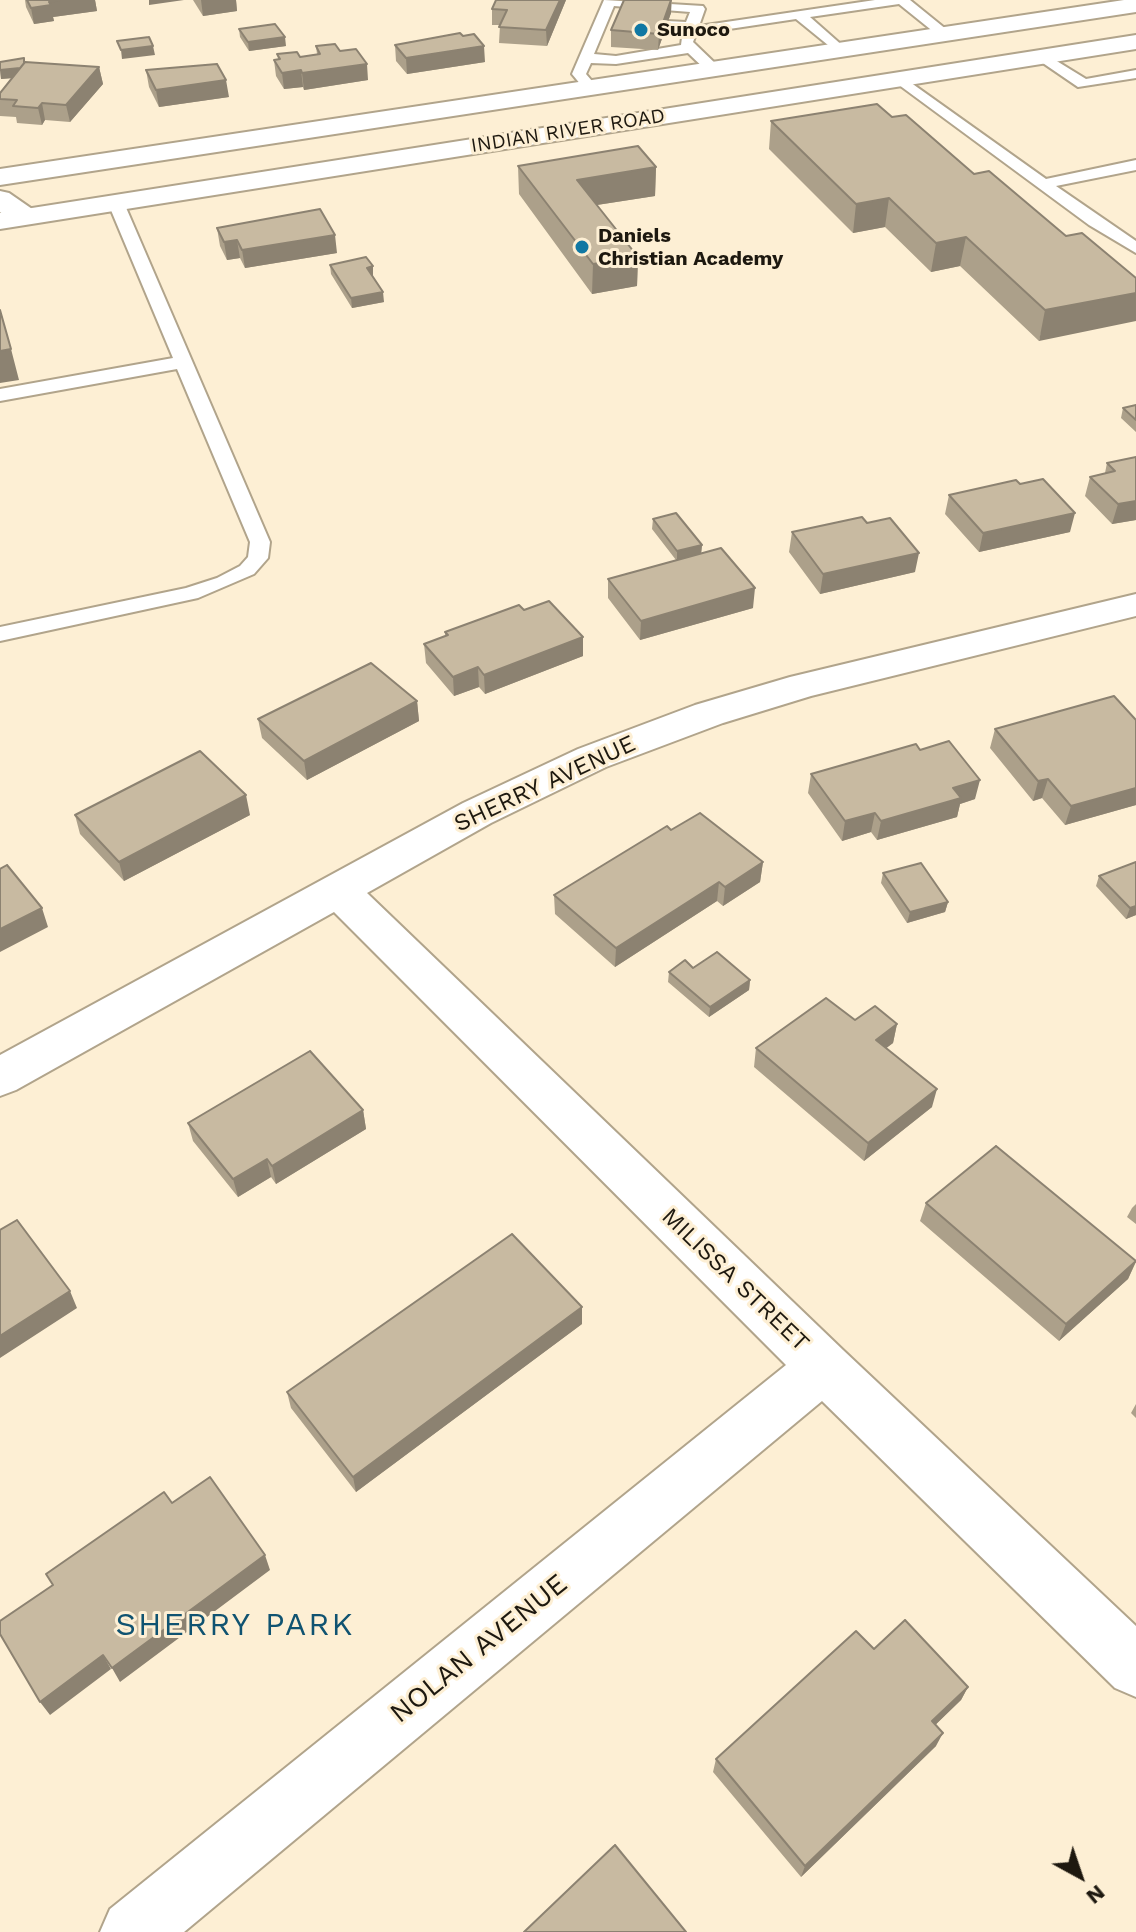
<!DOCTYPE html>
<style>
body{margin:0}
#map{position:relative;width:1136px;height:1932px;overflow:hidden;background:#fdefd4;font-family:"Work Sans",sans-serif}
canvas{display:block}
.north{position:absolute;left:1040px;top:1836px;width:80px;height:80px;-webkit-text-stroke:6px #fdefd4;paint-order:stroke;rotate:140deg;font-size:22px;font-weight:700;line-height:32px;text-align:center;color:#1d180f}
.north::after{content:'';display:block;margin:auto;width:28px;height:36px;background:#1d180f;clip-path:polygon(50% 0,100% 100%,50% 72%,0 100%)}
</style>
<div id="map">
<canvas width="1136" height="1932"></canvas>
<div class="north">N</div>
</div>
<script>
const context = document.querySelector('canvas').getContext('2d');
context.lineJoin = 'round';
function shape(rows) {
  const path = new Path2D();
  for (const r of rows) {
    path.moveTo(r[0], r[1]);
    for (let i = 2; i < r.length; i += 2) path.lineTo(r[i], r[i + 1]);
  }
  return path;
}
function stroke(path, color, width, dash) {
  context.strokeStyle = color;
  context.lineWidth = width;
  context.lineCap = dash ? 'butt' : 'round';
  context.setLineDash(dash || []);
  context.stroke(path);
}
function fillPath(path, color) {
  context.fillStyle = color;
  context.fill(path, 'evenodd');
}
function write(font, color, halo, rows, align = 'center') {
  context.font = font + ' "Work Sans",sans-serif';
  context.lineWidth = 6;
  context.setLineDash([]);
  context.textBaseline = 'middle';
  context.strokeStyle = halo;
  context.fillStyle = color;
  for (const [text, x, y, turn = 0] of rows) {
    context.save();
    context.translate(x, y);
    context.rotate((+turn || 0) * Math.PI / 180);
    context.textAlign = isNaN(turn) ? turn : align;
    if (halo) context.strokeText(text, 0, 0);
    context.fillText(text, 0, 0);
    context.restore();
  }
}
const service = shape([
 [604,0,703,6,705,9,699,26,875,0,910,0,952,34,940,37,899,4,810,17,844,47,846,50,839,54,796,19,696,34,693,42,718,66,718,72,708,72,688,53,616,64,591,63,586,74,598,88,591,92,586,91,572,74,604,0],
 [614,6,690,12,686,22,667,21,660,25,667,29,683,30,681,45,616,56,594,54,614,6],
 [1042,52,1086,79,1136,70,1136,78,1078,87,1037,59,1037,53,1042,52],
 [900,75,1046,179,1136,160,1136,170,1056,186,1136,241,1136,253,1089,225,895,82,895,76,900,75],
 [116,198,124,203,270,542,268,558,254,574,198,598,0,641,0,627,186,588,217,578,240,566,248,557,250,542,177,369,0,401,0,389,173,358,108,203,116,198]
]);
const minor = shape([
 [0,191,9,193,35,211,39,217,35,223,15,223,0,212,0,191],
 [1136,594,1136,616,811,696,723,723,606,767,491,823,367,893,843,1350,1136,1626,1136,1697,1115,1688,822,1401,184,1932,100,1932,110,1909,786,1365,334,912,16,1090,0,1096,0,1055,463,803,578,749,695,705,790,677,1136,594]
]);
const primary = shape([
 [1124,0,1136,0,1136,12,0,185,0,169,1124,0],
 [1136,35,1136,49,0,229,0,213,1136,35]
]);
stroke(service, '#b1a48b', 4);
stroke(minor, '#b1a48b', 4);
stroke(primary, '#b1a48b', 4);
fillPath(service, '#fff');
fillPath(minor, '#fff');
fillPath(primary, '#fff');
fillPath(shape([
 [25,0,95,0,97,11,53,17,54,21,34,24,26,7],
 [193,0,236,0,237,11,203,16],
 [566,0,547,46,499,43,500,25,492,25,492,9],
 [624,0,672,0,671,13,658,50,611,47,611,30],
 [239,29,286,46,249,51,240,37],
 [463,36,485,62,407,74,396,61,395,45],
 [316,46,340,51,368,80,304,90,303,87,284,89,276,76,274,60,278,59,277,54,300,57,317,54],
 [0,62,25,62,99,67,103,84,70,122,45,120,42,125,17,123,16,117,0,116,0,93,12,78,1,79],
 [146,70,229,97,159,107,149,87],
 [892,117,1066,236,1039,341,960,266,931,272,885,227,853,233,769,149,771,121],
 [518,166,656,167,655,196,597,205,638,257,637,286,592,294,519,194],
 [217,228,337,253,245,268,240,258,227,260,220,246],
 [330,265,373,266,373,276,372,276,384,302,352,308,331,274],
 [1136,405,1136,432,1121,418,1123,408],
 [1136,457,1136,520,1112,524,1085,496,1090,477,1105,473,1107,463],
 [949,495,1070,532,979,552,945,514],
 [653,519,702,545,701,553,753,608,640,640,608,598,608,579,676,560,652,529],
 [792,532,915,572,820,594,789,552],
 [524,610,583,656,485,694,479,687,454,696,426,663,424,644,445,636,445,632],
 [417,701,419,721,307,780,262,738,258,719],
 [1136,720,1136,805,1065,825,1042,798,1033,801,990,748,995,729],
 [920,750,975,799,960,804,957,817,877,840,871,832,842,841,808,793,811,774],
 [75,815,250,815,124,881,80,834],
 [671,830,763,862,760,882,723,906,717,901,615,967,555,914,554,895],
 [1136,862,1136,915,1126,919,1096,886,1099,876],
 [883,873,948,902,945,912,907,923,881,883],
 [693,968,750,980,749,990,709,1017,668,982,669,972],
 [855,1020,897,1024,893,1043,886,1048,932,1107,864,1161,754,1067,756,1048],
 [363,1110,366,1129,276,1184,271,1177,238,1197,193,1141,188,1123],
 [926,1203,1136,1262,1128,1279,1059,1341,920,1221],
 [1136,1204,1136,1224,1127,1217,1132,1208],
 [582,1324,356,1492,291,1408,287,1392],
 [1136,1404,1136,1418,1131,1413],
 [874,1649,968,1687,961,1700,935,1725,936,1746,801,1877,713,1772,716,1759]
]), '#aca08a');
fillPath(shape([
 [60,0,95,0,97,11,53,17,54,21,34,24,31,8,49,2],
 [149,0,184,0,149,5],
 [201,0,236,0,237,11,203,16],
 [560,0,566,0,547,46,546,30],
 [671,0,671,13,658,50,659,34],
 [285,37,286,46,249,51,248,42],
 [153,46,155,55,122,59,121,50],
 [484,46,485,62,407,74,406,58],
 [24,58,26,77,1,79,0,70],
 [367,64,368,80,304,90,302,73],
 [99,67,103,84,70,122,66,105],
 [301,70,303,87,284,89,282,73],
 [226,80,229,97,159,107,156,90],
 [42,103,45,120,42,125,38,108],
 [656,167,655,196,577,208,577,180],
 [889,198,885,227,853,233,856,204],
 [335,235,337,253,245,268,242,250],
 [966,237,960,266,931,272,936,243],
 [237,240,240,258,227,260,224,242],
 [638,257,637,286,592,294,593,264],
 [373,266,373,276,367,277,367,268],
 [383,292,384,302,352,308,351,298],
 [1136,293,1136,321,1039,341,1045,310],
 [11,349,19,380,0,383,0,351],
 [1136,501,1136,520,1112,524,1118,504],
 [1075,513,1070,532,979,552,983,533],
 [702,545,701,555,677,561,677,551],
 [919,553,915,572,820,594,823,574],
 [755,588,753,608,640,640,641,621],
 [583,637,583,656,485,694,484,675],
 [478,667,479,687,454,696,453,677],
 [417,701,419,721,307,780,304,761],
 [1048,779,1042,798,1033,801,1038,781],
 [980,780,975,799,960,804,957,817,877,840,881,821,953,788],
 [1136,788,1136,805,1065,825,1071,806],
 [246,795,250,815,124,881,119,862],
 [875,813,871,832,842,841,845,821],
 [763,862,760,882,723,906,725,887],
 [719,882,717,901,615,967,616,948],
 [948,902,945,912,907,923,910,912],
 [1136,906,1136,915,1126,919,1130,908],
 [42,908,48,927,0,952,0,929],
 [750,980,749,990,709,1017,710,1007],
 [897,1024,893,1043,872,1059,876,1040],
 [937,1089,932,1107,864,1161,868,1143],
 [363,1110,366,1129,276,1184,272,1166],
 [267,1159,271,1177,238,1197,233,1179],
 [1136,1261,1128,1279,1059,1341,1066,1324],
 [70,1291,77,1308,0,1358,0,1336],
 [582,1307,582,1324,356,1492,353,1477],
 [265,1555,270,1570,120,1682,112,1668],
 [103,1655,111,1669,50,1715,40,1702],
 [968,1687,961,1700,926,1734,932,1721],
 [943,1733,936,1746,801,1877,805,1866]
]), '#8c8271');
const building = shape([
 [27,0,60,0,49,2,51,5,31,8,27,0],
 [496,0,560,0,546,30,499,27,507,10,492,9,496,0],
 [624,0,671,0,659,34,611,30,624,0],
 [275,24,285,37,248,42,239,29,275,24],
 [460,33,463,36,474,34,484,46,406,58,395,45,460,33],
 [149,37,153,46,121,50,117,41,149,37],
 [335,44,340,51,356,49,367,64,302,73,301,70,282,73,274,60,280,59,277,54,297,52,300,57,320,54,316,46,335,44],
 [24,58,24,63,20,68,0,70,0,62,24,58],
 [25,62,99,67,66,105,42,103,38,108,13,106,17,100,0,99,0,93,25,62],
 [217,64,226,80,156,90,146,70,217,64],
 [877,104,892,117,906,115,974,174,989,171,1066,236,1082,233,1136,278,1136,293,1045,310,966,237,936,243,889,198,856,204,771,121,877,104],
 [638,146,656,167,577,180,638,257,593,264,518,166,638,146],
 [320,209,335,235,242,250,237,240,224,242,217,228,320,209],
 [366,257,373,266,367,268,383,292,351,298,330,265,366,257],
 [0,310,11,349,0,351,0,310],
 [1136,405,1136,420,1123,408,1136,405],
 [1136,457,1136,501,1118,504,1090,477,1115,471,1107,463,1136,457],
 [1043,479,1075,513,983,533,949,495,1016,480,1020,484,1043,479],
 [676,513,702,545,677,551,653,519,676,513],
 [862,517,867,523,890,518,919,553,823,574,792,532,862,517],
 [721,548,755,588,641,621,608,579,721,548],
 [549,601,583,637,484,675,478,667,453,677,424,644,448,635,445,632,519,605,524,610,549,601],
 [371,663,417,701,304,761,258,719,371,663],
 [1114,696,1136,720,1136,788,1071,806,1048,779,1038,781,995,729,1114,696],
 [949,741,980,780,953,788,961,798,881,821,875,813,845,821,811,774,916,744,920,750,949,741],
 [200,751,246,795,119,862,75,815,200,751],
 [700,813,763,862,725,887,719,882,616,948,554,895,667,826,671,830,700,813],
 [1136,862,1136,906,1130,908,1099,876,1136,862],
 [921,863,948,902,910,912,883,873,921,863],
 [7,865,42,908,0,929,0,869,7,865],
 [717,952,750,980,710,1007,669,972,685,960,693,968,717,952],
 [826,998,855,1020,875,1006,897,1024,876,1040,937,1089,868,1143,756,1048,826,998],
 [310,1051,363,1110,272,1166,267,1159,233,1179,188,1123,310,1051],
 [996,1146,1136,1261,1066,1324,926,1203,996,1146],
 [17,1220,70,1291,0,1336,0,1230,17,1220],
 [512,1234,582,1307,353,1477,287,1392,512,1234],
 [210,1477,265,1555,112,1668,103,1655,40,1702,0,1634,0,1621,53,1585,46,1574,164,1492,172,1503,210,1477],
 [905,1620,968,1687,932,1721,943,1733,805,1866,716,1759,856,1631,874,1649,905,1620],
 [615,1845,686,1932,524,1932,615,1845]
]);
fillPath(building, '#c8baa1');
stroke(building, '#8c8271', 2);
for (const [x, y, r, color] of [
 [641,30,8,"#1178a3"],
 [582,247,8,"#1178a3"]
]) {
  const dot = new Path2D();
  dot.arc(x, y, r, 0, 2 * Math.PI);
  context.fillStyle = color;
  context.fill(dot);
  stroke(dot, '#fdefd4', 3);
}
write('bold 20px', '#1d180f', '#fdefd4', [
 ["Sunoco",657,30],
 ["Daniels",598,236],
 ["Christian Academy",598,259]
], 'left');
write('20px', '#1d180f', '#fdefd4', [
 ["INDIAN RIVER ROAD",568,131,-9]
]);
write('24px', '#1d180f', '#fdefd4', [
 ["SHERRY AVENUE",545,784,-25],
 ["MILISSA STREET",735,1280,44]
]);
write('28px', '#1d180f', '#fdefd4', [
 ["NOLAN AVENUE",479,1649,-39]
]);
context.letterSpacing = '2px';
write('32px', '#105371', '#fdefd4', [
 ["SHERRY PARK",235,1626]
]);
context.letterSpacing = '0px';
</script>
